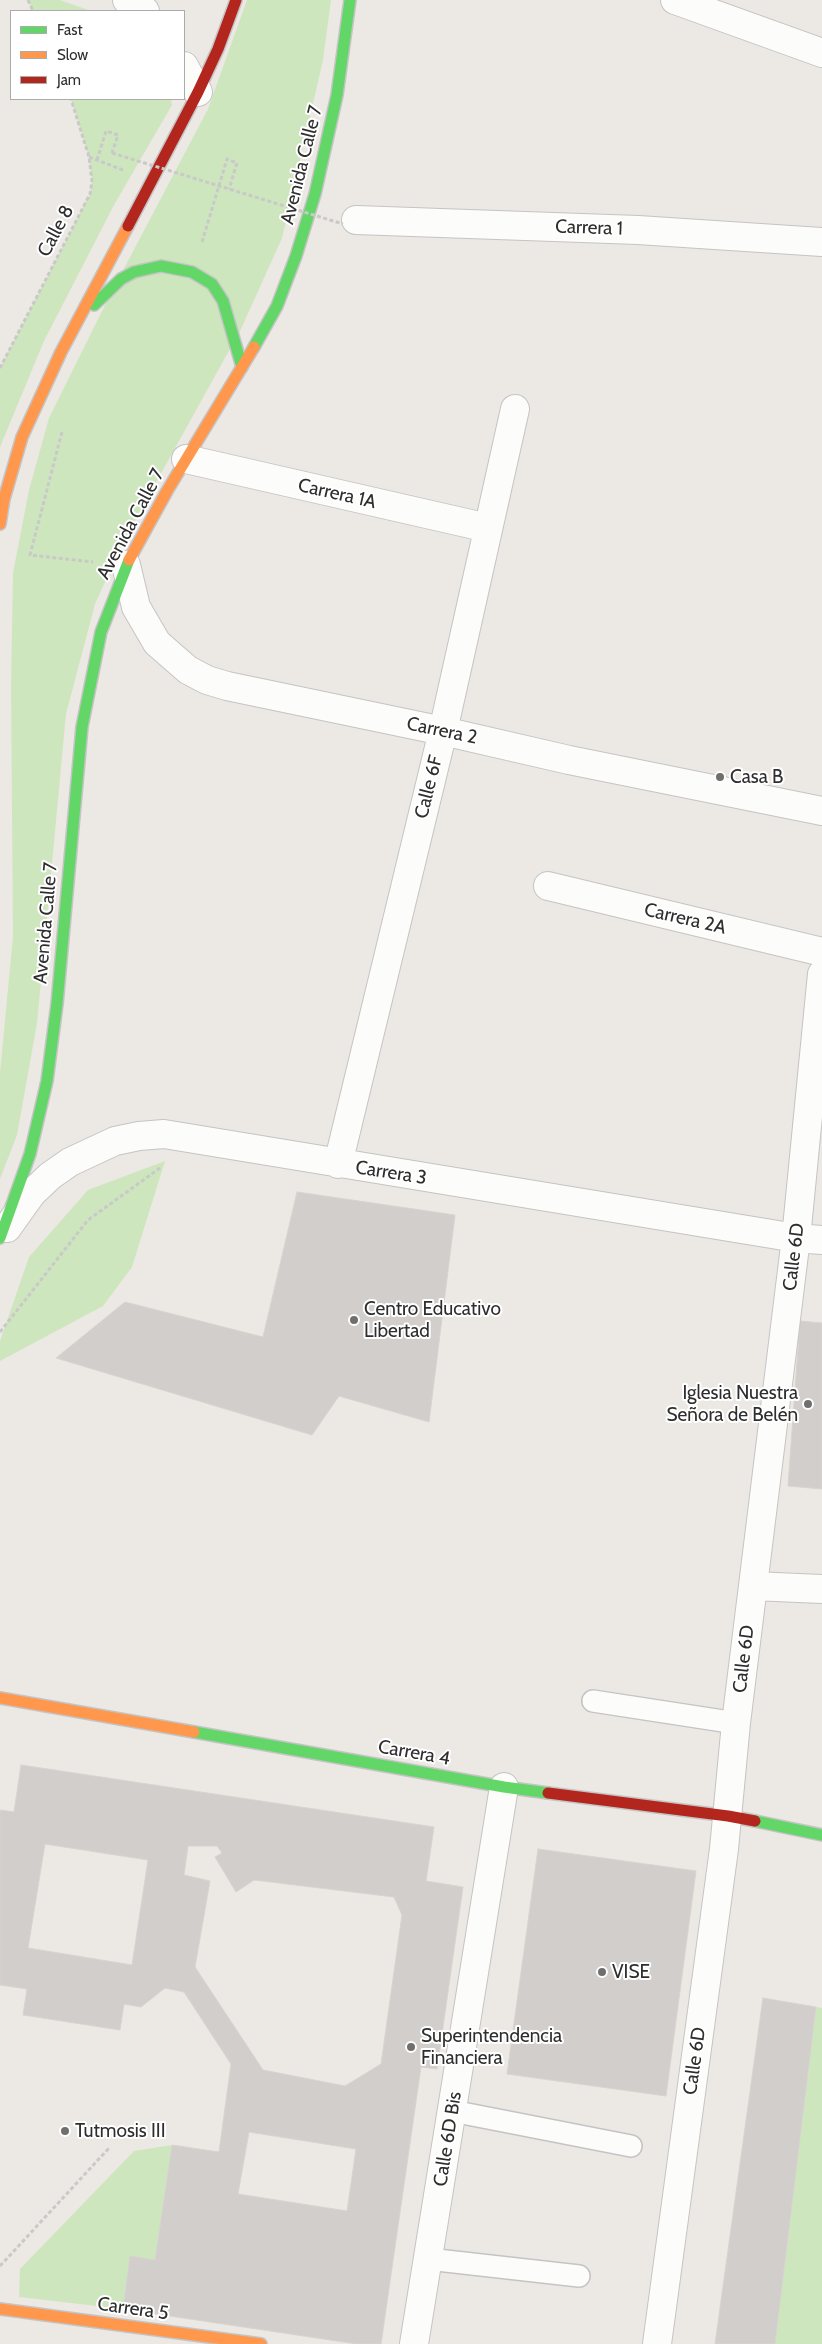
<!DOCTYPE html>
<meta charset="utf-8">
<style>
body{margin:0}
#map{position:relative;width:822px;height:2344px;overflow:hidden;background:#ece8e4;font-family:Cabin,sans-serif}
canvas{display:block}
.legend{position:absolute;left:10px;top:10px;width:175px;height:90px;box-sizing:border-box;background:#fff;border:1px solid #ababab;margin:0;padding:6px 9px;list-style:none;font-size:15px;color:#2e2e2e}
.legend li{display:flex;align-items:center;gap:10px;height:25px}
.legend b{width:25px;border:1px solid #ababab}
</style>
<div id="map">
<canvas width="822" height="2344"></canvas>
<ul class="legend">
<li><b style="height:6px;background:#63d668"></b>Fast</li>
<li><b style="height:6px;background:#ff974d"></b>Slow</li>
<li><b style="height:6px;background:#b3261e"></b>Jam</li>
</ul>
</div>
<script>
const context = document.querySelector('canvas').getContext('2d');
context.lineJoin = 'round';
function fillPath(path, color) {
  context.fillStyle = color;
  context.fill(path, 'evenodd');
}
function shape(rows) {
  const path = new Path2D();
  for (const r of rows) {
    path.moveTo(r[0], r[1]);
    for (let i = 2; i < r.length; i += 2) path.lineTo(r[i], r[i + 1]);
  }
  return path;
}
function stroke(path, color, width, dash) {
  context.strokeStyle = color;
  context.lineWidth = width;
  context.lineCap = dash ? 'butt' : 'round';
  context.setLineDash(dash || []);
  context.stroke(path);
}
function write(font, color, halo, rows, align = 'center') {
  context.font = font + ' Cabin,sans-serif';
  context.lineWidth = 4;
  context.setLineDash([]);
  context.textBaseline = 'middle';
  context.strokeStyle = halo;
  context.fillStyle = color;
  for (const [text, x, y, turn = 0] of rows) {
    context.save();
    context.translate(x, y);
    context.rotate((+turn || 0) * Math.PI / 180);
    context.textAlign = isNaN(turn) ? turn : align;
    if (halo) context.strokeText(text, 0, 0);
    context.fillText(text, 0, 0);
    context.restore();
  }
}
fillPath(shape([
 [28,0,60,0,91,11,33,11],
 [247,0,331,0,323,60,282,238,241,329,123,542,95,604,66,714,37,1023,17,1135,0,1179,0,1073,13,936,11,686,13,573,29,490,49,418,109,297,208,109],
 [71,99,171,99,172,105,114,205,44,341,0,447,0,368,90,194,92,181,89,157],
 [165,1161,132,1267,103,1306,0,1361,0,1341,29,1257,88,1190],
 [816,2007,822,2008,822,2344,775,2344],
 [172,2145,155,2260,130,2257,123,2309,19,2297,20,2269,134,2151]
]), '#cee6be');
const building = shape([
 [297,1192,455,1215,429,1422,339,1396,312,1435,56,1358,125,1302,263,1337,297,1192],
 [800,1321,822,1323,822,1489,788,1486,800,1321],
 [21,1765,434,1827,426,1881,463,1887,437,2069,421,2067,381,2344,357,2344,123,2309,130,2256,155,2260,172,2145,219,2152,231,2064,184,1992,165,1988,141,2007,124,2004,120,2030,23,2015,27,1989,0,1985,0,1810,14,1812,21,1765],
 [45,1844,148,1860,132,1965,28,1948,45,1844],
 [188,1846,217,1846,222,1853,215,1857,236,1892,254,1880,394,1897,402,1915,381,2064,345,2086,263,2070,195,1967,210,1881,184,1875,188,1846],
 [249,2132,356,2149,347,2211,238,2194,249,2132],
 [538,1849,696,1871,666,2096,507,2074,538,1849],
 [763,1998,816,2007,775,2344,715,2344,763,1998]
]);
fillPath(building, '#d1cecb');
stroke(building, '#d7d4d0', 1);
const lane = shape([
 [593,1701,736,1723],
 [452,2111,631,2146],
 [428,2259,579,2276]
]);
const street = shape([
 [127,0,145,11],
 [675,0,822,53],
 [184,66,198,92],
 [356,220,638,230,822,242],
 [186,459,488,528],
 [126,565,136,607,157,643,188,670,207,680,227,686,443,731,569,760,822,811],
 [548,886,822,952],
 [338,1164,443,731,515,409],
 [7,1228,32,1193,50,1176,70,1162,115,1141,139,1136,164,1134,796,1238,822,1240],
 [753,1586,822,1589],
 [414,2344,504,1787],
 [657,2344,724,1849,736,1723,796,1238,822,974]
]);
const fast = shape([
 [94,305,121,279,134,272,161,266,192,272,212,284,223,301,242,367],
 [254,347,277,306,296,256,315,194,337,95,350,0],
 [0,1238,30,1154,47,1081,57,1004,82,727,101,632,129,560],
 [194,1732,504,1787,548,1793],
 [755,1821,822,1835]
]);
const slow = shape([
 [0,524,4,499,22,437,61,352,128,226],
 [129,560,167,491,254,347],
 [0,1698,194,1732],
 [0,2309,261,2344]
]);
const jam = shape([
 [128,226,198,92,218,49,236,0],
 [548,1793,728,1816,755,1821]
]);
stroke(lane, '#c5c4c5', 24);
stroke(street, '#c5c4c5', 30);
stroke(fast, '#c5c4c5', 14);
stroke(slow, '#c5c4c5', 14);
stroke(jam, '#c5c4c5', 14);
stroke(shape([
 [28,0,33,11],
 [89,157,123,170],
 [97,160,106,131,118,135,112,153],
 [202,242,227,159,237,163,229,189],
 [0,368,90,194,92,181,89,157,71,99],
 [62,432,30,555,93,562],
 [0,1332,88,1220,160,1168],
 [0,2266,110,2147]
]), '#c9c9c8', 3, [4, 2.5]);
stroke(lane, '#fcfcfb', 21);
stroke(street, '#fcfcfb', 28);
stroke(fast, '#63d668', 11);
stroke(slow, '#ff974d', 11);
stroke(jam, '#b3261e', 11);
stroke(shape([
 [112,153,343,224]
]), '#c9c9c8', 3, [4, 2.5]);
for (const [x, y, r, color] of [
 [720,777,5,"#706f6e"],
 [354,1320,5,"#706f6e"],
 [808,1404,5,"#706f6e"],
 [602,1972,5,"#706f6e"],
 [411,2047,5,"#706f6e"],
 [65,2131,5,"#706f6e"]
]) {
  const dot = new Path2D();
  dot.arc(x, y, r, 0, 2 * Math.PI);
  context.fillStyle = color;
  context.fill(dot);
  stroke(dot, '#fff', 2);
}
write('19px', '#2e2e2e', '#fff', [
 ["Avenida Calle 7",302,165,-76],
 ["Carrera 1",589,228,2],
 ["Calle 8",56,231,-62],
 ["Carrera 1A",337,494,13],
 ["Avenida Calle 7",131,524,-62],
 ["Carrera 2",442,731,12],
 ["Calle 6F",429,787,-76],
 ["Carrera 2A",685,919,13],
 ["Avenida Calle 7",46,923,-85],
 ["Carrera 3",391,1173,9],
 ["Calle 6D",794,1257,-83],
 ["Calle 6D",744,1659,-83],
 ["Carrera 4",414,1753,10],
 ["Calle 6D",695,2061,-82],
 ["Calle 6D Bis",448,2139,-81],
 ["Carrera 5",133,2309,8]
]);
write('19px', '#2e2e2e', '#fff', [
 ["Casa B",730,777],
 ["Centro Educativo",364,1309],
 ["Libertad",364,1331],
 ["Iglesia Nuestra",798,1393,"right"],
 ["Señora de Belén",798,1415,"right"],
 ["VISE",612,1972],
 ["Superintendencia",421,2036],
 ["Financiera",421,2058],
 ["Tutmosis III",75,2131]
], 'left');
</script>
